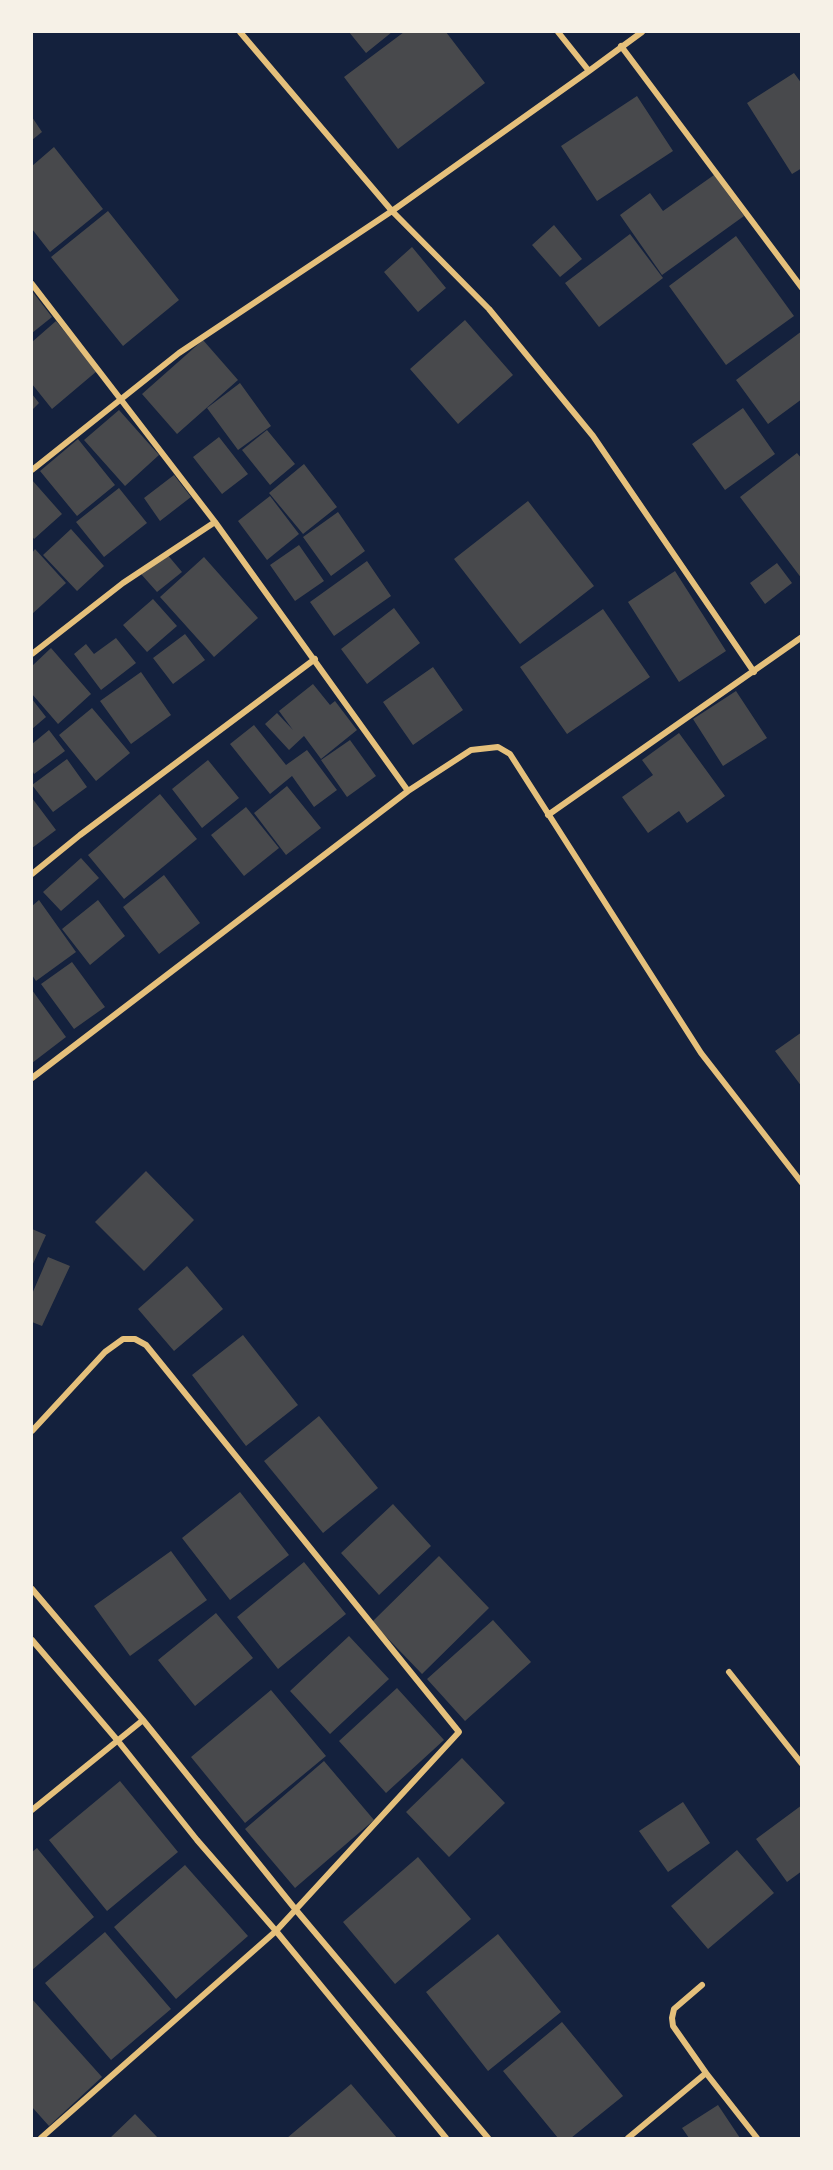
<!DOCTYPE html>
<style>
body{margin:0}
#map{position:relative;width:833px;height:2170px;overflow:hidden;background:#14213d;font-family:Inter,sans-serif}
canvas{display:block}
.frame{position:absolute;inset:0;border:33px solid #f6f1e7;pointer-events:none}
</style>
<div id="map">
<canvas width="833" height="2170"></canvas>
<div class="frame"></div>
</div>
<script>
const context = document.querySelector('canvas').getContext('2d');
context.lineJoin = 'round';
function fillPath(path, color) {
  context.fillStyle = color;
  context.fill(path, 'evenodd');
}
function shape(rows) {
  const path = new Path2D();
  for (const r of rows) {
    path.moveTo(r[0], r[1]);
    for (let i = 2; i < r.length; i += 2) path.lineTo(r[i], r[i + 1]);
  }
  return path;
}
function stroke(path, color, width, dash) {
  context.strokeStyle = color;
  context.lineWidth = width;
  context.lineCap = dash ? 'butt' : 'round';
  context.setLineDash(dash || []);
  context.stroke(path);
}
fillPath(shape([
 [349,32,392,32,366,53],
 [404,32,446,32,485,83,398,149,344,77],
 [794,73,802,84,802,168,792,174,747,103],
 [637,96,673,151,597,201,561,146],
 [32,117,42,132,32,140],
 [54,147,103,209,50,252,32,229,32,166],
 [714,175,744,216,662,275,620,215,650,193,663,211],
 [108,211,179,300,123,346,51,257],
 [554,225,582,259,560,277,532,245],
 [630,234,663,278,599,327,565,283],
 [736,236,794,316,726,365,669,286],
 [412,247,446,288,418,312,384,272],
 [32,291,52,317,32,333],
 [465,320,513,375,458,424,410,369],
 [56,321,97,371,52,409,32,384,32,342],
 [802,331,802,399,768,424,736,380],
 [203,340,238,380,177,434,142,394],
 [240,383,271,426,238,450,207,408],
 [32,394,39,403,32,410],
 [743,408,775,454,725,490,692,444],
 [119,410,159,455,125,486,84,440],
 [267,430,295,464,270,485,242,450],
 [219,437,248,474,222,494,193,457],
 [78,439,115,485,77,516,40,471],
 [797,453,802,459,802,579,740,497],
 [304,464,337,507,303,534,269,493],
 [174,475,191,497,160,521,144,498],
 [32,480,62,514,34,539,32,536],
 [119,488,147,523,104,557,76,522],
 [270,496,299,534,267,560,238,521],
 [528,501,594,586,520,644,454,559],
 [338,512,365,551,331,576,303,537],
 [71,529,104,566,77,591,43,555],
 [299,545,324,581,295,601,270,565],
 [35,549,66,583,32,614,32,553],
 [166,553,182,572,157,592,141,574],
 [204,557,258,618,214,657,160,597],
 [367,561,391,596,334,636,310,602],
 [777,563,792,583,765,604,750,583],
 [675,571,726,651,679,682,628,602],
 [153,599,177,626,147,652,123,625],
 [394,608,420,643,367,684,341,649],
 [603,609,650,677,567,734,520,667],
 [185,634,205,660,173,684,153,658],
 [116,638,136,663,101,690,74,654,86,644,94,654],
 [51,648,91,694,58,724,32,694,32,666],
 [433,667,463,710,413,745,383,702],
 [141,672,171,715,131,744,100,701],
 [313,684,330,705,335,701,357,730,321,759,304,736,289,750,265,724,277,713,293,730,279,711],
 [736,691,767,738,723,766,693,719],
 [32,699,46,717,32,729],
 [92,708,130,753,96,781,59,735],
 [254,725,286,765,307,750,337,790,314,807,292,776,270,794,230,744],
 [49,730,65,751,34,774,32,770,32,744],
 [679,733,725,796,687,823,679,811,648,833,622,797,653,775,642,760],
 [350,740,376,776,347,797,321,760],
 [67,759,87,787,53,812,32,785],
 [208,760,239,798,202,828,172,789],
 [287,786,321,828,286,855,254,813],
 [160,794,197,839,124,899,88,855],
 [32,798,56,830,32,848],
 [246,807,279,848,244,876,211,835],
 [81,858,99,878,61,911,43,892],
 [164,875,200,923,159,954,123,907],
 [39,900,76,952,36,981,32,975,32,906],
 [98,900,125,936,90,965,62,929],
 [72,962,105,1007,74,1029,41,984],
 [32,990,66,1037,32,1063],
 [802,1032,802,1087,775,1051],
 [146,1171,194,1220,144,1271,95,1222],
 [32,1229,46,1235,32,1266],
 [48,1257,70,1266,42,1326,32,1322,32,1294],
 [187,1266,223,1309,174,1351,138,1309],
 [243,1335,298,1405,246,1446,192,1375],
 [319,1416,378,1488,323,1533,264,1461],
 [240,1492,289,1555,230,1600,182,1538],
 [393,1504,431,1546,379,1595,341,1553],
 [171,1551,207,1600,130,1656,94,1606],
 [439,1556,489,1608,422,1674,372,1622],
 [304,1562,346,1614,278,1669,237,1617],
 [216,1613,253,1658,195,1706,158,1660],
 [493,1620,531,1662,465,1721,427,1679],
 [349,1636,389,1679,330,1734,290,1691],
 [397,1688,444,1740,386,1793,339,1741],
 [271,1690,326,1756,245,1823,191,1757],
 [462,1758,505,1803,449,1857,406,1812],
 [324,1761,374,1820,295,1888,245,1829],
 [120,1781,178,1852,107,1911,49,1840],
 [683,1802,710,1843,668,1872,639,1831],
 [802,1805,802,1871,787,1882,756,1839],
 [37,1848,94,1917,32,1970,32,1852],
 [737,1850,774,1893,708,1949,671,1906],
 [418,1857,471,1919,395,1984,343,1922],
 [185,1865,248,1936,176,1999,114,1927],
 [105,1932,171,2009,111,2060,45,1983],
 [498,1934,561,2012,488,2071,426,1992],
 [32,1999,102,2077,49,2126,32,2107],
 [562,2022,623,2096,571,2138,558,2138,503,2071],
 [351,2084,397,2138,287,2138],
 [718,2105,740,2138,689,2138,682,2128],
 [135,2114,158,2138,110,2138]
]), '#48494c');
stroke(shape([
 [240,32,392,211,489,309,593,436,754,672],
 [558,32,589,71],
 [621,46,802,288],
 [32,284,215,522,408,791],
 [32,470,179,353,392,211,589,71,642,32],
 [32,654,123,583,215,522],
 [548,815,802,637],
 [32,874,80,835,315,659],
 [32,1078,408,791,471,750,498,747,510,754,701,1053,802,1183],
 [32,1431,105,1352,123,1339,135,1339,146,1345,459,1732,276,1931,41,2138],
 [32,1589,143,1720,296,1910,488,2138],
 [32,1640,118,1741,197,1840,276,1931,446,2138],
 [729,1672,802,1764],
 [32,1810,143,1720],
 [702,1985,674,2009,672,2018,673,2026,706,2073],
 [628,2138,706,2073,757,2138]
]), '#e5c07b', 6);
</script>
